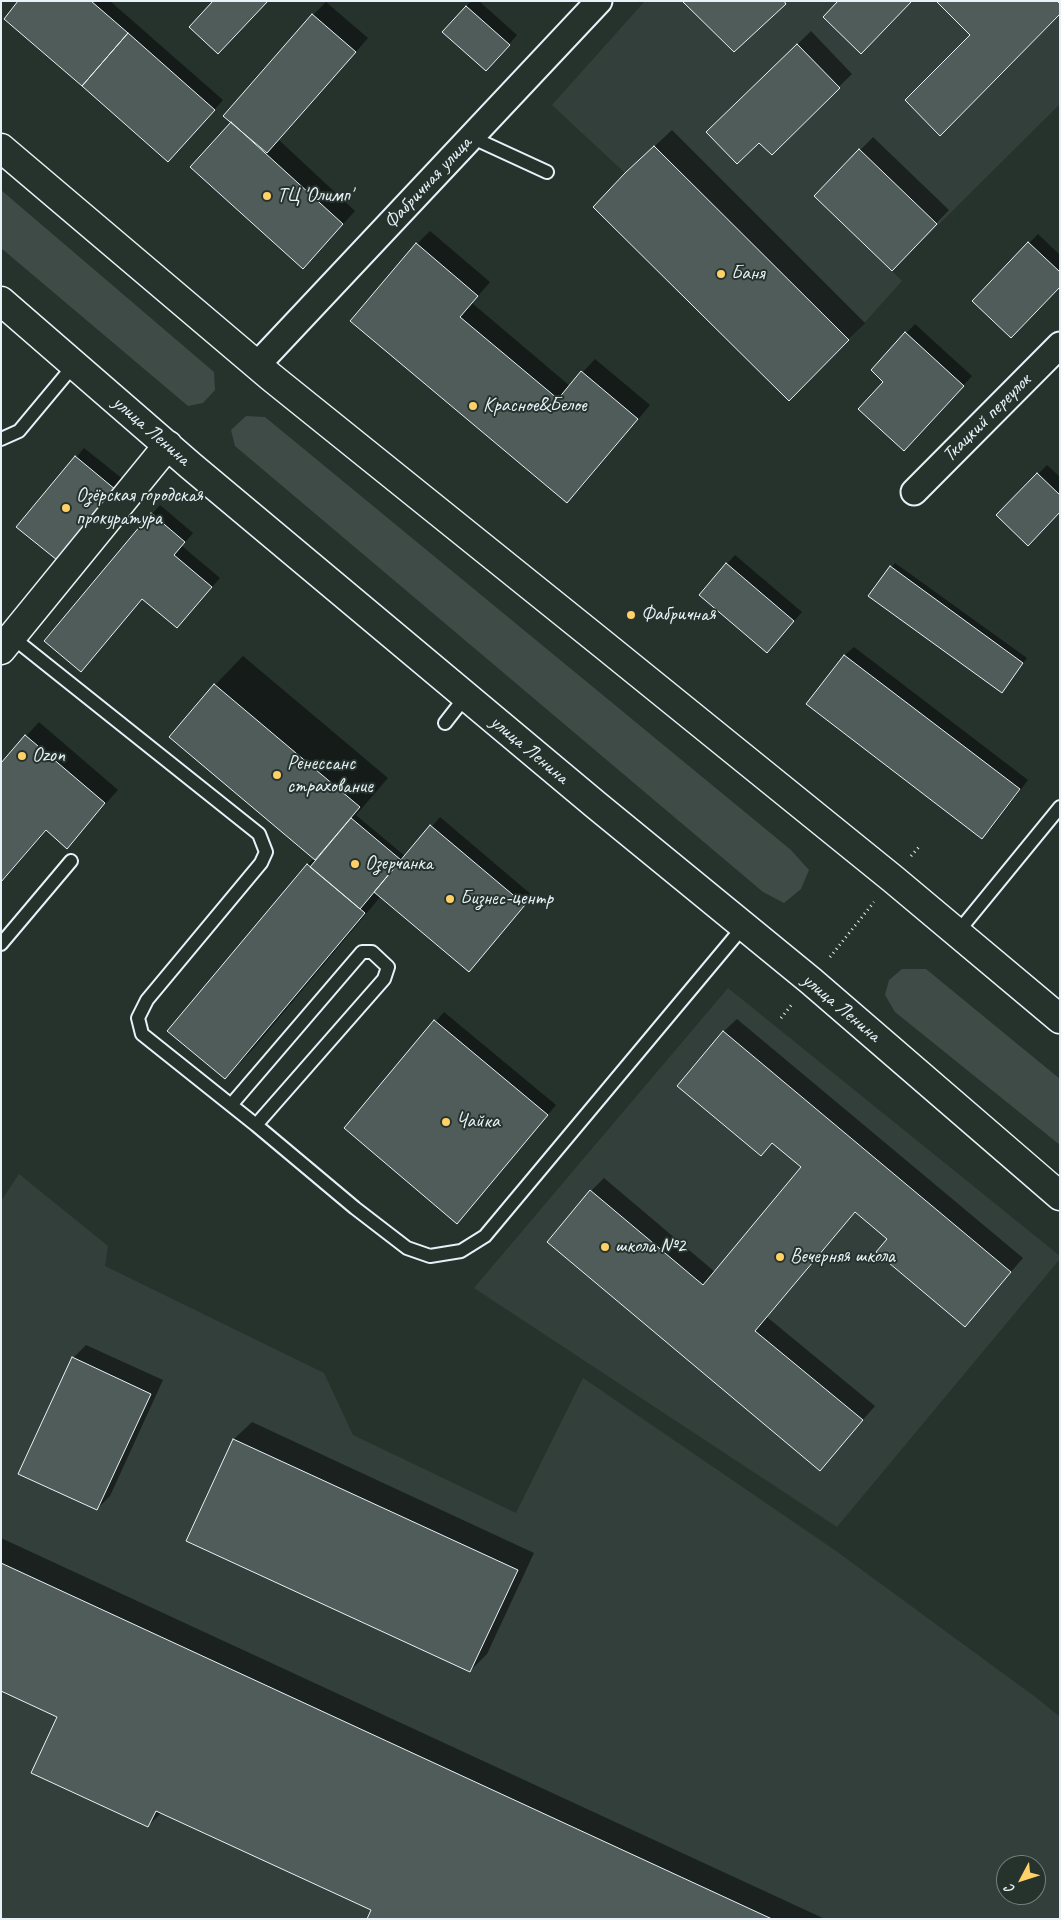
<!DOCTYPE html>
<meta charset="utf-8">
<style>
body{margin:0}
#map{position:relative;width:1061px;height:1920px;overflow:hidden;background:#26332d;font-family:Caveat,sans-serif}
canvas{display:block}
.frame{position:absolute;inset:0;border:2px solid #e8f1f8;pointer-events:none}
.north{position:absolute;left:996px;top:1855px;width:50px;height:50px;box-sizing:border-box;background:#26332d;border:1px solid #747f7e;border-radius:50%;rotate:230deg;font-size:14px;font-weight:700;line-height:20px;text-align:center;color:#e8f1f8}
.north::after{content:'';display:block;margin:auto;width:18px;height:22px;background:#ffd166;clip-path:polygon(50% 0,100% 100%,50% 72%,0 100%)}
</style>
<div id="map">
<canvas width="1061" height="1920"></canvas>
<div class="frame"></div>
<div class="north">С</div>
</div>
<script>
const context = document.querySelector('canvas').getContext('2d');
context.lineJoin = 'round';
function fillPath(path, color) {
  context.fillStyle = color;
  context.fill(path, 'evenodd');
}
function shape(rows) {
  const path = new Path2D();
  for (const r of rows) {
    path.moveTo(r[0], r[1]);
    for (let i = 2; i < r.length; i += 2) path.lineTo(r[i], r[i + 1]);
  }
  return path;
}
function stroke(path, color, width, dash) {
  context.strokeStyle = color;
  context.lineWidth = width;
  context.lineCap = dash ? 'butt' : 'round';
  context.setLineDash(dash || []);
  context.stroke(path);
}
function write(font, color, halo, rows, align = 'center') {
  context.font = font + ' Caveat,sans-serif';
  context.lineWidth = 4;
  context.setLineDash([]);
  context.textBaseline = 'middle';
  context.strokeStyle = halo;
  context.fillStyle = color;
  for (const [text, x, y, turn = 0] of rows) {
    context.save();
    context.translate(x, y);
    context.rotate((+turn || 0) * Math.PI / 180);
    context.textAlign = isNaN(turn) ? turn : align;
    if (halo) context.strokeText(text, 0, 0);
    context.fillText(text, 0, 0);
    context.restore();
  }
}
fillPath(shape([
 [645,1,1060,1,1060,104,892,271,902,281,849,340,655,147,625,173,552,105],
 [728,988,1060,1256,1060,1259,837,1527,474,1288],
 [19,1174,108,1246,105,1266,324,1373,353,1435,516,1513,583,1378,836,1551,1038,1699,1060,1717,1060,1919,1,1919,1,1201],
 [1006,1865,1036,1865,1036,1895,1006,1895]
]), '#333f3a');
fillPath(shape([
 [1,190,214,372,215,390,203,403,188,406,1,248],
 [246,416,265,417,791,850,809,870,801,889,784,903,763,892,235,446,231,430],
 [902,969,926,969,1060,1079,1060,1145,895,1012,885,995,889,980]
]), '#3e4b47');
fillPath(shape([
 [20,1,110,1,223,100,177,152],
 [472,1,479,1,517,35,495,61,466,6],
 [326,2,368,38,279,140,355,211,316,254,233,122,313,15],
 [811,31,852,74,772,153,759,141,708,132],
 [672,130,865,323,789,399,644,156],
 [873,137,949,210,892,269,816,196],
 [430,231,490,282,472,303,570,386,595,359,650,405,580,489,567,502,417,244],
 [1038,234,1060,255,1060,286,973,301],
 [915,324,972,376,913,441,885,382,872,370],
 [84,448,124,480,66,550,18,526],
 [1047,465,1060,477,1060,511,998,515],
 [160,505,193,533,182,546,220,578,177,627,152,514],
 [735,555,802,612,767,652,727,564],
 [895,563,1027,658,1005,687,870,596],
 [854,647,1028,780,991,829,982,837,808,704,845,655],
 [243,656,388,778,356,815,406,857,440,817,533,896,469,970,381,896,253,1049,225,1078,307,865,315,858,215,685],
 [39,722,118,790,67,847,47,830,1,883,1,764],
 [444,1012,556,1105,466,1213,345,1128],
 [737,1019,1023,1258,965,1325,889,1239,856,1211,767,1317,875,1406,820,1469,591,1191,604,1178,715,1272,803,1167,773,1142,761,1154,723,1032],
 [86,1345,163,1380,110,1496,97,1509,73,1358],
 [252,1422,534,1553,487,1654,470,1671,188,1541,234,1439],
 [1,1538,825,1919,369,1919,373,1909,162,1812,148,1826,59,1716,1,1689]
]), '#0007');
const building = shape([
 [18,1,91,1,128,33,82,86,4,19,18,1],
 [213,1,268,1,218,54,189,27,213,1],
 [682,1,784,1,786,4,734,52,682,1],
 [838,1,912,1,861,54,823,17,838,1],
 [936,1,1057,1,1060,4,1060,14,940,136,905,100,970,35,936,1],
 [466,6,510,45,486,71,442,32,466,6],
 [312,14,356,52,267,153,223,116,312,14],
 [128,33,215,110,168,162,82,86,128,33],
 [797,44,840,88,772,155,759,143,737,164,706,132,797,44],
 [231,122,343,224,303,269,190,167,231,122],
 [654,146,849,340,789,401,593,207,625,173,654,146],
 [859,149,937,224,892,271,814,196,859,149],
 [1028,242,1060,272,1060,287,1011,338,972,301,1028,242],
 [416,243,478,296,460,317,558,399,581,371,638,419,567,503,350,321,416,243],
 [905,332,964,386,904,451,858,409,883,382,871,370,905,332],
 [75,456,116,490,57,560,16,527,75,456],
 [1037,473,1060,495,1060,512,1028,546,996,515,1037,473],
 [151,513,185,542,174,555,212,587,177,628,142,599,81,672,44,641,151,513],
 [726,563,794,621,767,653,699,595,726,563],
 [890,566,1023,663,1002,693,868,596,890,566],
 [844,655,1020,789,982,839,806,704,844,655],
 [214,684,360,807,315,860,169,737,214,684],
 [25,735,105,803,67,849,46,830,1,882,1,763,25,735],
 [351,818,401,860,360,909,310,867,351,818],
 [430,825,525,905,469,972,374,892,430,825],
 [307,864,365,913,225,1079,167,1031,307,864],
 [434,1020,548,1115,457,1224,344,1128,434,1020],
 [723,1031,1011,1272,965,1327,876,1252,887,1239,855,1212,755,1331,863,1420,820,1471,547,1242,590,1190,703,1285,801,1167,772,1143,761,1156,677,1086,723,1031],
 [72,1357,151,1394,97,1510,18,1474,72,1357],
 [233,1439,518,1570,470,1672,186,1541,233,1439],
 [1,1563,772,1919,367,1919,371,1910,156,1811,148,1827,31,1773,57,1717,1,1691,1,1563]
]);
fillPath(building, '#505c59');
stroke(building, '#e8f1f8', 1);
const lane = shape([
 [471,137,547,172],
 [1,439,19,431,74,365],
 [12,637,259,834,266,852,261,863,147,1000,138,1018,142,1034,256,1125,355,1208,407,1248,430,1256,461,1251,485,1236,743,927],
 [445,723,466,696],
 [957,933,1060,807],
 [1,944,71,861],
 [231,1105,362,952,372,952,388,967,384,979,256,1125]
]);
const street = shape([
 [257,365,599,1],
 [914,492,1060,345]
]);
const secondary = shape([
 [1,148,271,377,604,645,893,879,1060,1019],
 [1,301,191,466,596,805,811,981,1060,1196],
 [1,650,168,445]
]);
stroke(lane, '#e8f1f8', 16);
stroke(street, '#e8f1f8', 29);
stroke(secondary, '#e8f1f8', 31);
stroke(shape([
 [911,856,919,847],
 [830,957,874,902],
 [781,1018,793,1003]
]), '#e8f1f8', 3, [1, 4]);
stroke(lane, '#26332d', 12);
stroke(street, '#26332d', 25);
stroke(secondary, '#26332d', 28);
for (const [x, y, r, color] of [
 [267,196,5,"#ffd166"],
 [721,274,5,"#ffd166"],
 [473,406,5,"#ffd166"],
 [66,508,5,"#ffd166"],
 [631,615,5,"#ffd166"],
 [22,756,5,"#ffd166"],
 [277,775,5,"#ffd166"],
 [355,864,5,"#ffd166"],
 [450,899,5,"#ffd166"],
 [446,1122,5,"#ffd166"],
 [605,1247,5,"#ffd166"],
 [780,1257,5,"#ffd166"]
]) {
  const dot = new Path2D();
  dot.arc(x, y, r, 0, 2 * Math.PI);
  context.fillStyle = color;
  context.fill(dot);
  stroke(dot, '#26332d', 2);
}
write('20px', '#e8f1f8', '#26332d', [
 ["Фабричная улица",428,183,-47],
 ["Ткацкий переулок",987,418,-45],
 ["улица Ленина",151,431,41],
 ["улица Ленина",529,750,40],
 ["улица Ленина",841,1008,40]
]);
write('20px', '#e8f1f8', '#26332d', [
 ["ТЦ 'Олимп'",277,196],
 ["Баня",731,274],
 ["Красное&Белое",483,406],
 ["Озёрская городская",76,496],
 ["прокуратура",76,519],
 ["Фабричная",641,615],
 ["Ozon",32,756],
 ["Ренессанс",287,764],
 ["страхование",287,787],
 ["Озерчанка",365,864],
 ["Бизнес-центр",460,899],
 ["Чайка",456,1122],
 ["школа №2",615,1247],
 ["Вечерняя школа",790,1257]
], 'left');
</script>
